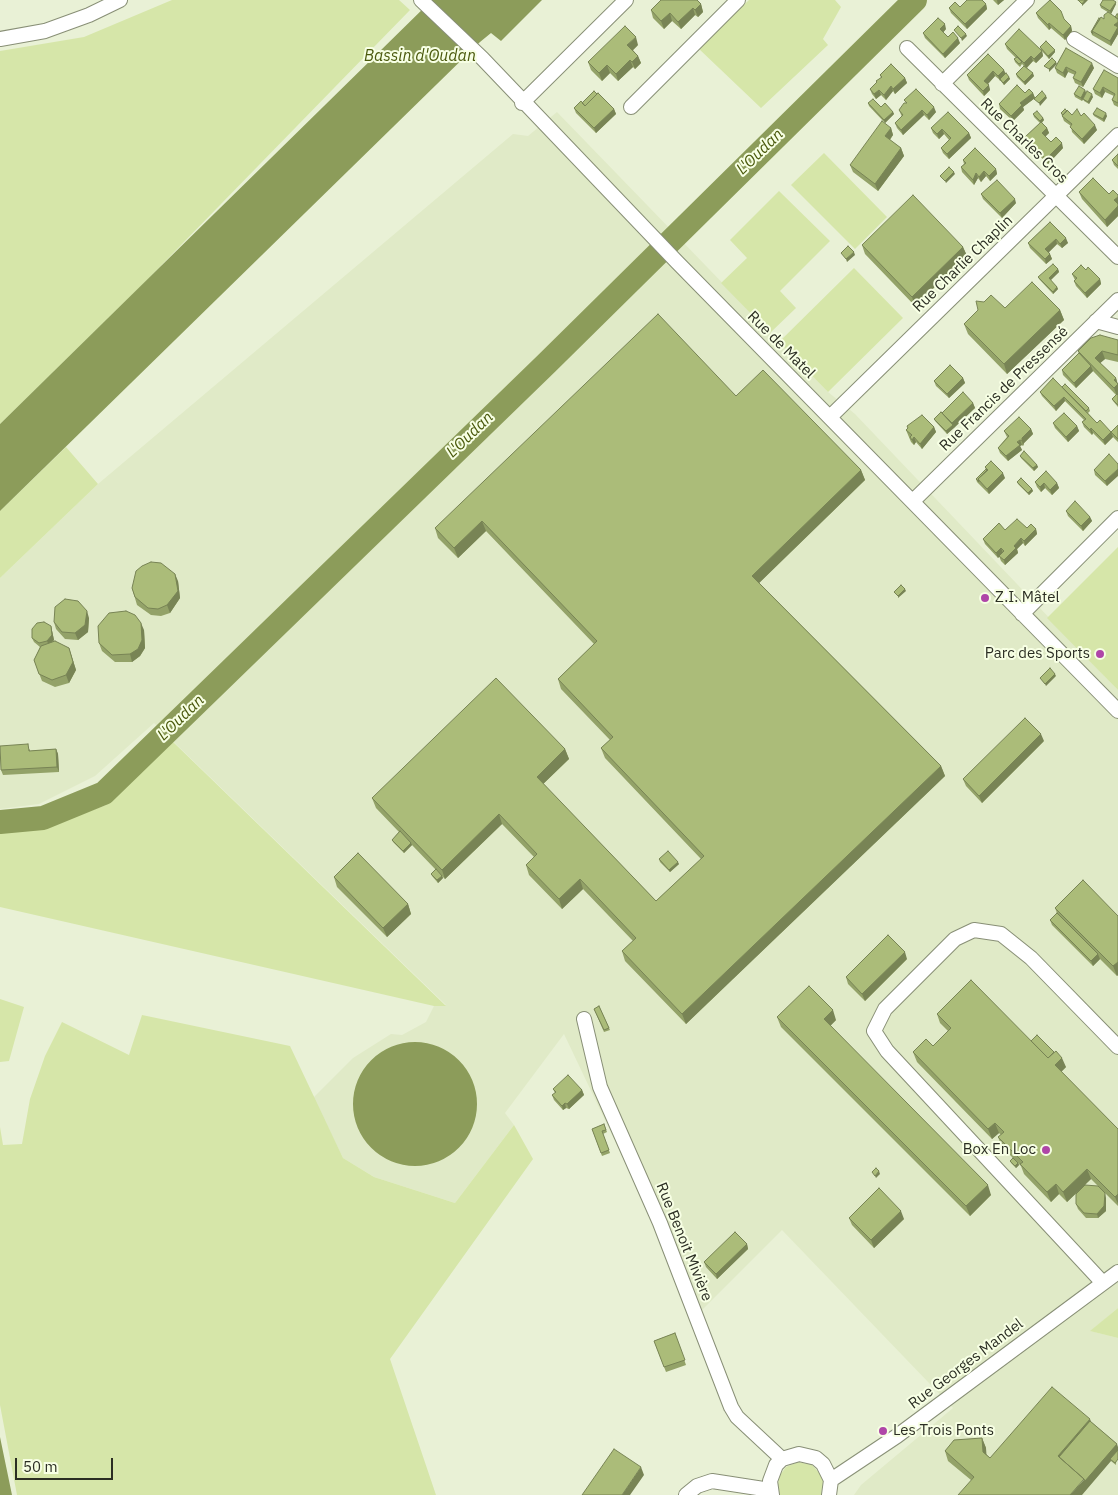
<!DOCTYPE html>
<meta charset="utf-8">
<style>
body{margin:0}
#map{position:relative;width:1118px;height:1495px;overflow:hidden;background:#e9f1d6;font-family:"IBM Plex Sans",sans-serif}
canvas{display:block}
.scale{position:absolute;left:15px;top:1458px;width:98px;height:22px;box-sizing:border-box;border:2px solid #2b2e23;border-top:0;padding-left:6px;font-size:15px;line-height:18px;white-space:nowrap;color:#2b2e23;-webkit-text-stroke:4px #f7ffe4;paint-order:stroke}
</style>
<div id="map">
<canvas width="1118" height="1495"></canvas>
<div class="scale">50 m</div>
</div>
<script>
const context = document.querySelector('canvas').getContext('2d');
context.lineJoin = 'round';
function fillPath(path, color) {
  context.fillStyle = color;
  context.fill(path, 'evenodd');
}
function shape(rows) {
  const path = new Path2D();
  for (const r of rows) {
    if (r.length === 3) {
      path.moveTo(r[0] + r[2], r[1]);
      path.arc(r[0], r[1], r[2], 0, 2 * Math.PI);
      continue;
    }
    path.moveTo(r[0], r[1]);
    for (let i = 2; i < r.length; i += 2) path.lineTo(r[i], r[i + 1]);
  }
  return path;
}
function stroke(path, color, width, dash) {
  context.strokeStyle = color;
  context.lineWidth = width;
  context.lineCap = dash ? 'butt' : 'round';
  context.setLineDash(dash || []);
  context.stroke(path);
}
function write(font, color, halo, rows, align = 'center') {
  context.font = font + ' "IBM Plex Sans",sans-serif';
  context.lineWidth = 4;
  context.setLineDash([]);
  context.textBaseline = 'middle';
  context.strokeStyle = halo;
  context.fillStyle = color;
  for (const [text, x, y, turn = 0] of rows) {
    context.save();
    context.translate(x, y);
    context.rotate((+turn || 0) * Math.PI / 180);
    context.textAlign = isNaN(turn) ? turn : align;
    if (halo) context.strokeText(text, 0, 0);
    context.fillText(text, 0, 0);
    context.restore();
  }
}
fillPath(shape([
 [557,112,828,392,855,414,1118,690,1118,1308,1091,1331,1118,1338,1118,1495,854,1495,861,1485,953,1408,782,1230,690,1322,643,1200,564,1034,505,1113,514,1125,455,1203,374,1177,343,1158,313,1098,353,1058,391,1034,402,1035,426,1022,434,1006,446,1005,154,723,95,776,39,804,0,809,0,578,98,484,513,134,528,136]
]), '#e0eac7');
fillPath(shape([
 [172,0,399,0,410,10,145,282,0,424,0,51,84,37],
 [749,0,835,0,841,7,823,39,828,45,761,108,698,48],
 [824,153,887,217,855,249,791,185],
 [779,191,830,241,780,291,796,308,770,333,721,283,747,258,730,240],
 [854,268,903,318,828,392,779,342],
 [66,447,98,484,0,578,0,511],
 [1118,547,1118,690,1047,618],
 [171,740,446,1006,434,1006,0,907,0,831,47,827,106,805],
 [0,999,24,1007,9,1061,0,1062],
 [142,1015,290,1046,343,1158,374,1177,455,1203,514,1125,533,1159,390,1359,436,1495,17,1495,0,1405,0,1127,3,1145,22,1144,30,1099,45,1056,62,1022,129,1055],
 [1118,1308,1118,1338,1090,1331],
 [798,1462,812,1465,821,1475,823,1481,821,1495,780,1495,778,1484,780,1475,786,1467]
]), '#d6e6a9');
fillPath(shape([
 [432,0,542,0,501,41,491,33,480,42,0,511,0,424],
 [415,1104,62],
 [0,1437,12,1495,0,1495]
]), '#8c9c5a');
stroke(shape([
 [0,822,43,818,104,793,547,363,915,0]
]), '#8c9c5a', 24);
const minor = shape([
 [421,0,482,58,677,262,1118,711],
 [0,39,45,31,89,15,120,0],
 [1074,39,1118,66],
 [907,48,1118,257],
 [942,84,1027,0],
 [522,103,626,0],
 [631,107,738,0],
 [1096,321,1118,327],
 [830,417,1118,135],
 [913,501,1118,300],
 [1022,614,1118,518],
 [584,1019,600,1087,660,1223,731,1407,737,1417,782,1459],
 [1103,1283,887,1051,874,1031,885,1009,955,939,974,930,1001,934,1031,958,1118,1047],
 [831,1480,897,1436,1118,1272],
 [686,1495,697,1486,712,1481,770,1490],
 [772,1495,770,1481,776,1465,782,1459,799,1454,816,1458,823,1464,831,1480,829,1495]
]);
stroke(minor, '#888f76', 16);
stroke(minor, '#fff', 14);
fillPath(shape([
 [993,0,1004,0,998,5],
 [701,4,703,12,698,17,695,15,681,29,672,21,664,29,653,18,651,10],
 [986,4,987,9,967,29,951,13,949,8],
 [1116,4,1111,14,1101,8,1100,5],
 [1036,13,1064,19,1071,26,1072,31,1065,40,1051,28,1049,30,1038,18],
 [1118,14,1118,34,1111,46,1092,35,1091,32,1104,19,1115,17],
 [946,29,943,32,948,37,960,43,945,58,925,38,923,33],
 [1005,44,1042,51,1043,56,1036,63,1033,61,1027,68,1034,76,1025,85,1017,77,1016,74,1024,66,1022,64,1020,67,1015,62,1014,59,1016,58,1007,49],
 [638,45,633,50,638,56,641,63,635,69,633,67,618,81,610,73,602,81,591,70,588,62],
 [1040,47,1055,50,1055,52,1049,59,1041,50],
 [1066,48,1094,68,1083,87,1075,83,1073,78,1075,75,1068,72,1065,78,1057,73,1055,68],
 [1004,70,1005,74,1009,77,1010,79,1004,85,1000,80,995,76,988,84,990,90,984,96,969,80,967,75],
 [880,75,905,78,907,83,895,94,893,91,886,100,881,95,876,99,872,94,870,89,876,83,876,81,881,78],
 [1118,78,1118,107,1114,105,1112,100,1114,96,1105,92,1102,98,1095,94,1093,89],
 [1085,90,1086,93,1082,101,1075,97,1074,94],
 [1025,93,1033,93,1035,98,1023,107,1024,110,1013,121,1000,109,999,104],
 [597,94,614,109,616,114,596,133,576,113,574,108],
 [1093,97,1089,104,1084,101,1083,99],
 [904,100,936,112,929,120,924,115,903,135,897,128,895,123,902,117,899,110,906,103],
 [868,103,893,112,894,114,885,123,869,106],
 [1061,113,1081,116,1097,130,1084,144,1072,132,1071,126,1064,121],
 [1033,114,1043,118,1044,120,1042,123,1047,128,1049,133,1045,136,1051,142,1063,148,1048,164,1026,143,1024,138,1040,123,1034,117],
 [1093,114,1107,116,1104,122,1094,116],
 [891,128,893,135,890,140,901,148,904,156,878,191,853,172,850,165],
 [931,128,969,133,971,138,949,159,943,153,941,148,949,140,944,134,939,139,933,133],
 [1118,154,1118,169,1114,165,1112,160],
 [963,160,996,169,997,174,990,181,986,176,981,182,978,178,974,185,962,172,961,167,964,164],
 [1079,192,1109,194,1118,197,1118,216,1107,227,1082,199],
 [981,194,1016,203,1002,218,983,199],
 [1050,222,1068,243,1062,248,1057,244,1049,252,1052,259,1046,264,1030,248,1028,243],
 [862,245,963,247,967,256,915,306,865,254],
 [1058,269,1059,272,1050,280,1057,287,1058,289,1053,294,1039,279,1038,277],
 [1086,270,1100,279,1101,284,1087,298,1076,286,1074,281,1075,280,1072,274],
 [1005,308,1060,310,1064,320,1007,374,968,334,964,324],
 [1118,340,1118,362,1105,359,1100,363,1116,378,1118,385,1118,407,1113,401,1112,399,1116,395,1093,371,1076,388,1063,375,1062,370,1079,353,1078,351],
 [963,378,965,383,949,398,936,386,934,381],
 [1062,387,1089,408,1090,411,1088,413,1097,423,1111,432,1118,425,1118,442,1113,437,1105,445,1093,433,1092,435,1084,427,1082,422,1084,420,1065,401,1056,411,1042,396,1040,392],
 [736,396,861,470,865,480,759,583,941,766,945,776,686,1024,625,961,622,951,633,941,583,889,562,909,529,875,526,865,534,857,502,824,445,879,442,876,443,878,438,883,432,876,431,874,436,870,412,845,404,853,393,842,392,840,399,832,376,808,372,798,565,749,569,759,543,784,656,901,701,859,605,758,601,748,610,740,561,689,558,679,594,644,486,531,458,558,438,538,435,528],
 [973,403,975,408,947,434,935,421,934,419,942,414],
 [1053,423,1077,426,1079,431,1068,442,1055,428],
 [907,426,934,427,936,432,922,449,916,442,914,445,911,442,906,430,908,429],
 [1031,429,1033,434,1024,443,1023,446,1022,445,1020,446,1022,450,1008,461,1000,453,998,448,1007,437,1004,431],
 [1020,456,1037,465,1038,467,1034,471,1021,458],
 [1118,464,1107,486,1095,475,1094,470],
 [985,467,1005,478,989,494,977,482,976,479,986,469],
 [1017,482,1032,489,1033,491,1029,495,1018,484],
 [1035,482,1057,483,1059,488,1052,495,1045,488,1041,492,1037,487],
 [1066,511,1090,517,1092,521,1083,531,1068,516],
 [1027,528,1036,529,1037,534,1025,546,1023,543,1017,549,1018,553,1005,565,1001,561,999,556,998,558,985,544,983,539,1005,530],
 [178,581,180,598,170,613,161,616,151,615,137,605,132,588],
 [89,618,88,632,78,640,65,639,56,629,54,622],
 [51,626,54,640,52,642,69,648,76,670,69,683,55,687,42,681,34,660,40,647,34,642,32,638],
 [144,630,145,648,140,656,132,662,115,662,102,651,99,643],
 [1044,741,982,803,966,786,963,779],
 [30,749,30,751,56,749,58,754,59,772,3,775,1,770],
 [659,859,679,864,670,872,660,862],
 [334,877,408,904,411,914,387,937,337,887],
 [1055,908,1118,916,1118,975,1117,976,1100,959,1093,966,1052,925,1050,920,1057,913],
 [907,959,865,1001,848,984,846,977],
 [599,1006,610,1030,604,1032,594,1009],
 [937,1014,1031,1041,1066,1067,1061,1072,1118,1129,1118,1206,1091,1179,1067,1202,1059,1194,1051,1202,1024,1174,1021,1166,1018,1163,1019,1165,1016,1168,1011,1163,1010,1161,1013,1158,1002,1147,998,1137,1001,1135,999,1133,992,1139,917,1062,913,1052,933,1046,948,1031,940,1023],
 [777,1017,836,1020,830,1026,991,1195,970,1216,781,1027],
 [553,1089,582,1090,584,1095,569,1109,566,1108,563,1110,554,1100,552,1095,555,1093],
 [604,1124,607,1132,603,1134,610,1153,602,1156,592,1129],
 [1106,1198,1106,1211,1098,1218,1086,1218,1078,1209,1076,1204],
 [849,1218,904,1219,874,1248,852,1225],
 [747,1244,748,1249,717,1279,706,1267,704,1262],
 [675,1333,686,1365,666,1372,654,1341],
 [1090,1421,1117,1444,1116,1465,1111,1461,971,1480,948,1461,945,1451,982,1438,986,1448,986,1454,990,1458]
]), '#93a268');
fillPath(shape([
 [997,0,1004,0,998,5],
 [1085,0,1088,0,1082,6,1082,4],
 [1116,2,1116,4,1111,14,1110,11],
 [701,4,703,12,698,17,695,10],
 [986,4,987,9,967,29,965,24],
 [693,8,695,15,681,29,678,22],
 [670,13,672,21,664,29,661,21],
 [1118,22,1118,34,1111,46,1110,41,1114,25],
 [1049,23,1051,28,1049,30,1048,25],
 [945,24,946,29,942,34,940,29],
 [1071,26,1072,31,1065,40,1063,35],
 [966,34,967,36,962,41,961,38],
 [636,37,638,45,630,53,627,45],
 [958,38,960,43,945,58,943,54],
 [1055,50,1055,52,1049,59,1048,56],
 [1042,51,1043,56,1036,63,1034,59],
 [638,56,641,63,635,69,632,62],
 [1031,56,1033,61,1026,68,1024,63],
 [630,60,633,67,618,81,616,74],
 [1056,62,1057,64,1049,72,1049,69],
 [1092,63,1094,68,1083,87,1081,82],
 [607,65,610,73,602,81,599,73],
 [1066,67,1068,72,1065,78,1063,73],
 [1004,70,1006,75,1000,81,998,76],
 [993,71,995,76,986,86,984,81],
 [1033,73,1034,76,1025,85,1024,82],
 [1009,77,1010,79,1004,85,1003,83],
 [905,78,907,83,895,94,893,89],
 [989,85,990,90,984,96,983,91],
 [891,86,893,91,886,100,884,95],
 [1103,87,1105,92,1102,98,1100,93],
 [879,90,881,95,876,99,874,94],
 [1085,90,1086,93,1082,101,1081,98],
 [1033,93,1035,98,1023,107,1024,110,1013,121,1011,116,1020,103],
 [1092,94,1093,97,1089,104,1088,102],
 [1046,96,1047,98,1040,106,1039,103],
 [934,107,936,112,929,120,927,115],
 [614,109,616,114,596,133,594,128],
 [922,110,924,115,903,135,901,130],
 [893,112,894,114,885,123,884,120],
 [1106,113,1107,116,1104,122,1103,119],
 [1043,118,1044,120,1040,124,1040,121],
 [1095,125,1097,130,1084,144,1082,139],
 [891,128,893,135,887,143,885,136],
 [1047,128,1049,133,1044,138,1042,133],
 [942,129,944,134,939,139,937,134],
 [969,133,971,138,949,159,947,154],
 [1062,143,1063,148,1048,164,1046,159],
 [901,148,904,156,878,191,875,184],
 [996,169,997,174,990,181,989,176],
 [984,171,986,176,981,182,979,177],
 [954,172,955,174,946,183,945,181],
 [976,173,978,178,974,185,973,180],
 [1118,197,1118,216,1107,227,1105,220,1114,200],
 [1015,199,1016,203,1002,218,1000,213],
 [1066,238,1068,243,1062,248,1060,244],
 [1056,239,1057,244,1047,254,1045,249],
 [963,247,967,256,915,306,912,297],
 [854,252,855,255,847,262,846,259],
 [1050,254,1052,259,1046,264,1045,259],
 [1058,269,1059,272,1050,281,1049,278],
 [1100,279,1101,284,1087,298,1085,293],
 [1057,287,1058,289,1053,294,1053,292],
 [1060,310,1064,320,1007,374,1004,364],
 [1102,351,1105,359,1098,365,1095,358],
 [1091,366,1093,371,1076,388,1074,383],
 [963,378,965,383,949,398,947,394],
 [1116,378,1118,385,1118,394,1117,396,1114,388,1114,380],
 [1064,397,1065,401,1056,411,1054,406],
 [973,403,975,408,954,428,952,423],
 [953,425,954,428,947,434,946,431],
 [1077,426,1079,431,1068,442,1066,437],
 [934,427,936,432,922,449,920,444],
 [1091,428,1093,433,1092,435,1090,430],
 [1031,429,1033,434,1024,443,1023,446,1022,441,1022,438],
 [1111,432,1113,437,1105,445,1103,440],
 [914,437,916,442,914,445,912,440],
 [1020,440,1022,445,1020,446,1022,450,1008,461,1006,456],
 [1037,465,1038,467,1034,471,1033,468],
 [1118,469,1118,476,1107,486,1105,481],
 [861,470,865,480,756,586,752,576],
 [1003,473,1005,478,989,494,987,489],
 [1044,483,1045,488,1041,492,1040,487],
 [1057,483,1059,488,1052,495,1050,490],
 [1032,489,1033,491,1029,495,1028,493],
 [1090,517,1092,521,1083,531,1081,526],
 [482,521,486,531,458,558,454,548],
 [1036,529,1037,534,1025,546,1024,541],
 [1021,538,1023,543,1017,549,1018,553,1005,565,1004,560,1014,546],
 [1001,548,1003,553,998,558,996,553],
 [175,574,178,581,180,598,170,613,167,605],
 [905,589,906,591,898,598,898,596],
 [87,611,89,618,88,632,78,640,75,633],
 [141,623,144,630,145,648,140,656,132,662,130,654],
 [51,626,54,640,49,646,47,641],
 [69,648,76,670,69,683,66,675],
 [1055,674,1056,676,1046,686,1045,684],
 [1041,734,1044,741,982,803,979,796],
 [56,749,58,754,59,772,57,767],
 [565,749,569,759,540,787,537,777],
 [941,766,945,776,686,1024,682,1014],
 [499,814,502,824,445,879,442,870],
 [411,843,412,845,404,853,403,851],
 [678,862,679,864,670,872,669,870],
 [442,876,443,878,438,883,437,880],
 [580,879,583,889,562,909,559,899],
 [408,904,411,914,387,937,383,928],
 [905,952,907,959,865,1001,862,994],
 [1098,954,1100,959,1093,966,1091,961],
 [1118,962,1118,975,1117,976,1113,966],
 [833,1010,836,1020,827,1029,824,1019],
 [1062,1058,1066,1067,1058,1075,1055,1065],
 [582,1090,584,1095,569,1109,567,1104],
 [565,1103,566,1108,563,1110,562,1106],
 [995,1123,999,1133,992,1139,988,1129],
 [1018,1163,1019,1165,1016,1168,1015,1166],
 [1087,1169,1091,1179,1067,1202,1063,1192],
 [879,1171,880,1174,876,1178,875,1176],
 [1056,1184,1059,1194,1051,1202,1047,1192],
 [988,1185,991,1195,970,1216,966,1206],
 [1105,1193,1106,1198,1106,1211,1098,1218,1097,1214],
 [1118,1194,1118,1204,1115,1197],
 [901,1211,904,1219,874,1248,871,1240],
 [747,1244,748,1249,717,1279,716,1274],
 [1090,1419,1093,1429,1064,1463,1058,1456],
 [982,1438,986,1448,987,1462,983,1452],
 [1117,1444,1118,1447,1118,1453,1110,1459,1111,1461,1082,1495,1070,1495],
 [641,1467,644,1475,630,1495,622,1495]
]), '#788455');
const building = shape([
 [661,0,697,0,701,4,695,10,693,8,678,22,670,13,661,21,651,10,661,0],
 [967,0,982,0,986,4,965,24,949,8,955,2,960,7,967,0],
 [1050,0,1061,11,1064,19,1071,26,1063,35,1049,23,1048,25,1036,13,1050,0],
 [1078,0,1085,0,1082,4,1078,0],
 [1103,0,1113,0,1116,2,1110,11,1100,5,1103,0],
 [1108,12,1118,19,1118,22,1114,25,1118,27,1110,41,1092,31,1101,17,1104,19,1104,15,1108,12],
 [1117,14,1118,14,1118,19,1115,17,1117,14],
 [938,18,945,24,940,29,948,37,953,32,958,38,943,54,923,33,938,18],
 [1099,18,1100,19,1092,31,1093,34,1091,32,1099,18],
 [625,26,636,37,627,45,638,56,632,62,630,60,616,74,607,65,599,73,588,62,625,26],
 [958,26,966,34,961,38,954,30,958,26],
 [1019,29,1042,51,1034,59,1031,56,1024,63,1005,44,1019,29],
 [1046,41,1055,50,1048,56,1040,47,1046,41],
 [1066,48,1092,63,1081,82,1073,78,1076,72,1066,67,1063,73,1055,68,1066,48],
 [988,54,1004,70,998,76,993,71,984,81,989,85,983,91,967,75,988,54],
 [1017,57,1022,62,1019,64,1014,59,1017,57],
 [1052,58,1056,62,1049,69,1044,66,1052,58],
 [891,64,905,78,893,89,891,86,884,95,879,90,874,94,870,89,877,82,876,81,882,77,880,75,891,64],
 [1024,66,1033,73,1024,82,1016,74,1024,66],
 [1104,70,1118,78,1118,103,1112,100,1115,94,1103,87,1100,93,1093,89,1104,70],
 [1006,73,1009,77,1003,83,1000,79,1006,73],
 [1017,85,1025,93,1029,89,1033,93,1020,103,1022,105,1011,116,999,104,1017,85],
 [1079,86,1085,90,1081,98,1074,94,1079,86],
 [916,89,934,107,927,115,922,110,901,130,895,123,903,115,899,110,904,103,907,103,904,100,916,89],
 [594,91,597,94,585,106,582,103,594,91],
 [1042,91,1046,96,1039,103,1034,99,1042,91],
 [1087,91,1092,94,1088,102,1083,99,1087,91],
 [598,93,614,109,594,128,574,108,581,101,585,106,598,93],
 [873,99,881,107,885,103,893,112,884,120,868,103,873,99],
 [1097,108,1106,113,1103,119,1093,114,1097,108],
 [1065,109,1067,111,1063,115,1061,113,1065,109],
 [1077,109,1081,116,1084,113,1095,125,1082,139,1070,127,1072,124,1062,116,1067,110,1072,115,1077,109],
 [1037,111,1043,118,1040,121,1033,114,1037,111],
 [948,112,969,133,947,154,941,148,951,138,942,129,937,134,931,128,948,112],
 [882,121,891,128,885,136,901,148,875,184,850,165,882,121],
 [1041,122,1047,128,1042,133,1051,142,1056,137,1062,143,1046,159,1024,138,1041,122],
 [975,148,996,169,989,176,984,171,979,177,976,173,973,180,961,167,966,163,963,160,975,148],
 [1118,154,1118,166,1112,160,1118,154],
 [949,167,954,172,945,181,940,176,949,167],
 [1093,178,1109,194,1113,190,1118,195,1118,197,1114,200,1118,204,1118,206,1105,220,1079,192,1093,178],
 [997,180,1015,199,1000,213,981,194,997,180],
 [913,195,963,247,912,297,862,245,913,195],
 [1050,222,1066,238,1060,244,1056,239,1045,249,1050,254,1045,259,1028,243,1050,222],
 [848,246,854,252,846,259,841,253,848,246],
 [1053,264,1058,269,1049,278,1057,287,1053,292,1038,277,1053,264],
 [1081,265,1086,270,1088,267,1100,279,1085,293,1074,281,1077,278,1072,274,1081,265],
 [1032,282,1060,310,1004,364,964,324,978,310,976,301,984,302,991,295,1005,308,1032,282],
 [658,314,736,396,763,370,861,470,752,576,941,766,682,1014,622,951,636,938,580,879,559,899,526,865,537,854,499,814,442,870,372,798,496,678,565,749,537,777,656,901,704,856,601,748,613,737,558,679,597,641,482,521,454,548,435,528,658,314],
 [1100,335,1118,340,1118,355,1102,351,1095,358,1116,378,1114,380,1118,384,1114,388,1078,351,1091,338,1100,335],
 [1079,353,1091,366,1074,383,1062,370,1079,353],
 [950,365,963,378,947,394,934,381,950,365],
 [1053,378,1097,423,1100,420,1111,432,1118,425,1118,439,1111,432,1103,440,1091,428,1090,430,1082,422,1086,419,1064,397,1054,406,1040,392,1053,378],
 [1065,384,1089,408,1086,411,1062,387,1065,384],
 [963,392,973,403,952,423,942,413,963,392],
 [1117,394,1118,395,1118,405,1112,399,1117,394],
 [941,412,953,425,946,431,934,419,941,412],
 [1064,413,1077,426,1066,437,1053,423,1064,413],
 [922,415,934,427,920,444,914,437,912,440,910,437,912,435,906,430,908,428,907,426,922,415],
 [1019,417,1031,429,1022,438,1022,441,1020,440,1017,442,1020,445,1006,456,998,448,1009,436,1004,431,1019,417],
 [1024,451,1037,465,1033,468,1020,456,1024,451],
 [1109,454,1118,464,1118,469,1105,481,1094,470,1109,454],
 [991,461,1003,473,987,489,978,479,988,470,985,467,991,461],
 [986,469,987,470,978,479,979,482,976,479,986,469],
 [1046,471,1057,483,1050,490,1044,483,1040,487,1035,482,1046,471],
 [1021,478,1032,489,1028,493,1017,482,1021,478],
 [1075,501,1090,517,1081,526,1066,511,1075,501],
 [1017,519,1027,528,1031,524,1036,529,1024,541,1021,538,1014,546,1016,548,1004,560,999,556,1004,551,1001,548,996,553,983,539,999,523,1005,530,1017,519],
 [151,562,161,563,175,574,178,591,167,605,158,609,148,608,135,597,132,588,136,571,142,566,151,562],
 [901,585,905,589,898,596,894,592,901,585],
 [65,599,78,601,87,611,85,625,75,633,62,632,54,622,55,607,65,599],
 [126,611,135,615,141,623,142,640,138,649,130,654,112,655,99,643,98,626,109,613,126,611],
 [44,622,51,626,52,635,47,641,39,643,32,638,32,629,37,623,44,622],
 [55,641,69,648,73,662,66,675,52,680,39,674,34,660,41,646,55,641],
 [1050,668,1055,674,1045,684,1040,678,1050,668],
 [1025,718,1041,734,979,796,963,779,1025,718],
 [28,744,29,751,56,749,57,767,1,770,0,746,28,744],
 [400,831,411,843,403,851,392,840,400,831],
 [668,851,678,862,669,870,659,859,668,851],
 [358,853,408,904,383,928,334,877,358,853],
 [436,869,442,876,437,880,431,874,436,869],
 [1083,880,1118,916,1118,962,1113,966,1055,908,1083,880],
 [1057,913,1098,954,1091,961,1050,920,1057,913],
 [888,935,905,952,862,994,846,977,888,935],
 [971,980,1048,1058,1056,1051,1062,1058,1055,1065,1118,1129,1118,1194,1115,1197,1087,1169,1063,1192,1056,1184,1047,1192,1020,1164,1023,1162,998,1137,1004,1132,995,1123,988,1129,913,1052,926,1039,933,1046,951,1028,937,1014,971,980],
 [809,986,833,1010,824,1019,988,1185,966,1206,777,1017,809,986],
 [599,1006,609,1028,604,1030,594,1009,599,1006],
 [1037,1035,1054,1052,1048,1058,1031,1041,1037,1035],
 [568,1075,582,1090,567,1104,565,1103,562,1106,552,1095,556,1092,553,1089,568,1075],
 [604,1124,606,1130,602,1131,609,1150,601,1153,592,1129,604,1124],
 [1013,1158,1018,1163,1015,1166,1010,1161,1013,1158],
 [876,1168,879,1171,875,1176,872,1172,876,1168],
 [1085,1185,1098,1186,1105,1193,1104,1206,1097,1214,1084,1213,1076,1204,1076,1194,1085,1185],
 [879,1188,901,1211,871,1240,849,1218,879,1188],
 [735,1232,747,1244,716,1274,704,1262,735,1232],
 [675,1333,685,1360,664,1367,654,1341,675,1333],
 [1052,1387,1090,1419,1058,1456,1084,1479,1070,1495,958,1495,974,1477,945,1451,954,1440,982,1438,983,1452,990,1458,1052,1387],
 [1090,1421,1117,1444,1085,1481,1084,1479,1059,1457,1090,1421],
 [614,1449,641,1467,622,1495,582,1495,614,1449],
 [1118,1450,1118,1459,1115,1463,1110,1459,1118,1450]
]);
fillPath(building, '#abbc79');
stroke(building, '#788455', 1);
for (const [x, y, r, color] of [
 [985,598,5,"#af46a8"],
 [1100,654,5,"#af46a8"],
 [1046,1150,5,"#af46a8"],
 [883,1431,5,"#af46a8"]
]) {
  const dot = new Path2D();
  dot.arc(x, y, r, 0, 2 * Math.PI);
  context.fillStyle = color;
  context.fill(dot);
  stroke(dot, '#f7ffe4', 2);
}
write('15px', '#2b2e23', '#f7ffe4', [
 ["Rue Charles Cros",1024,141,44],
 ["Rue Charlie Chaplin",963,264,-44],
 ["Rue de Matel",781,345,45],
 ["Rue Francis de Pressensé",1004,389,-44],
 ["Rue Benoit Mivière",684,1242,68],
 ["Rue Georges Mandel",966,1364,-37]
]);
write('15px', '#2b2e23', '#f7ffe4', [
 ["Z.I. Mâtel",995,598],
 ["Parc des Sports",1090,654,"right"],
 ["Box En Loc",1036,1150,"right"],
 ["Les Trois Ponts",893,1431]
], 'left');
write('italic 16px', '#4a590c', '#f7ffe4', [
 ["Bassin d'Oudan",420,56],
 ["L'Oudan",760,152,-44],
 ["L'Oudan",470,435,-44],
 ["L'Oudan",181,718,-44]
]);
</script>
